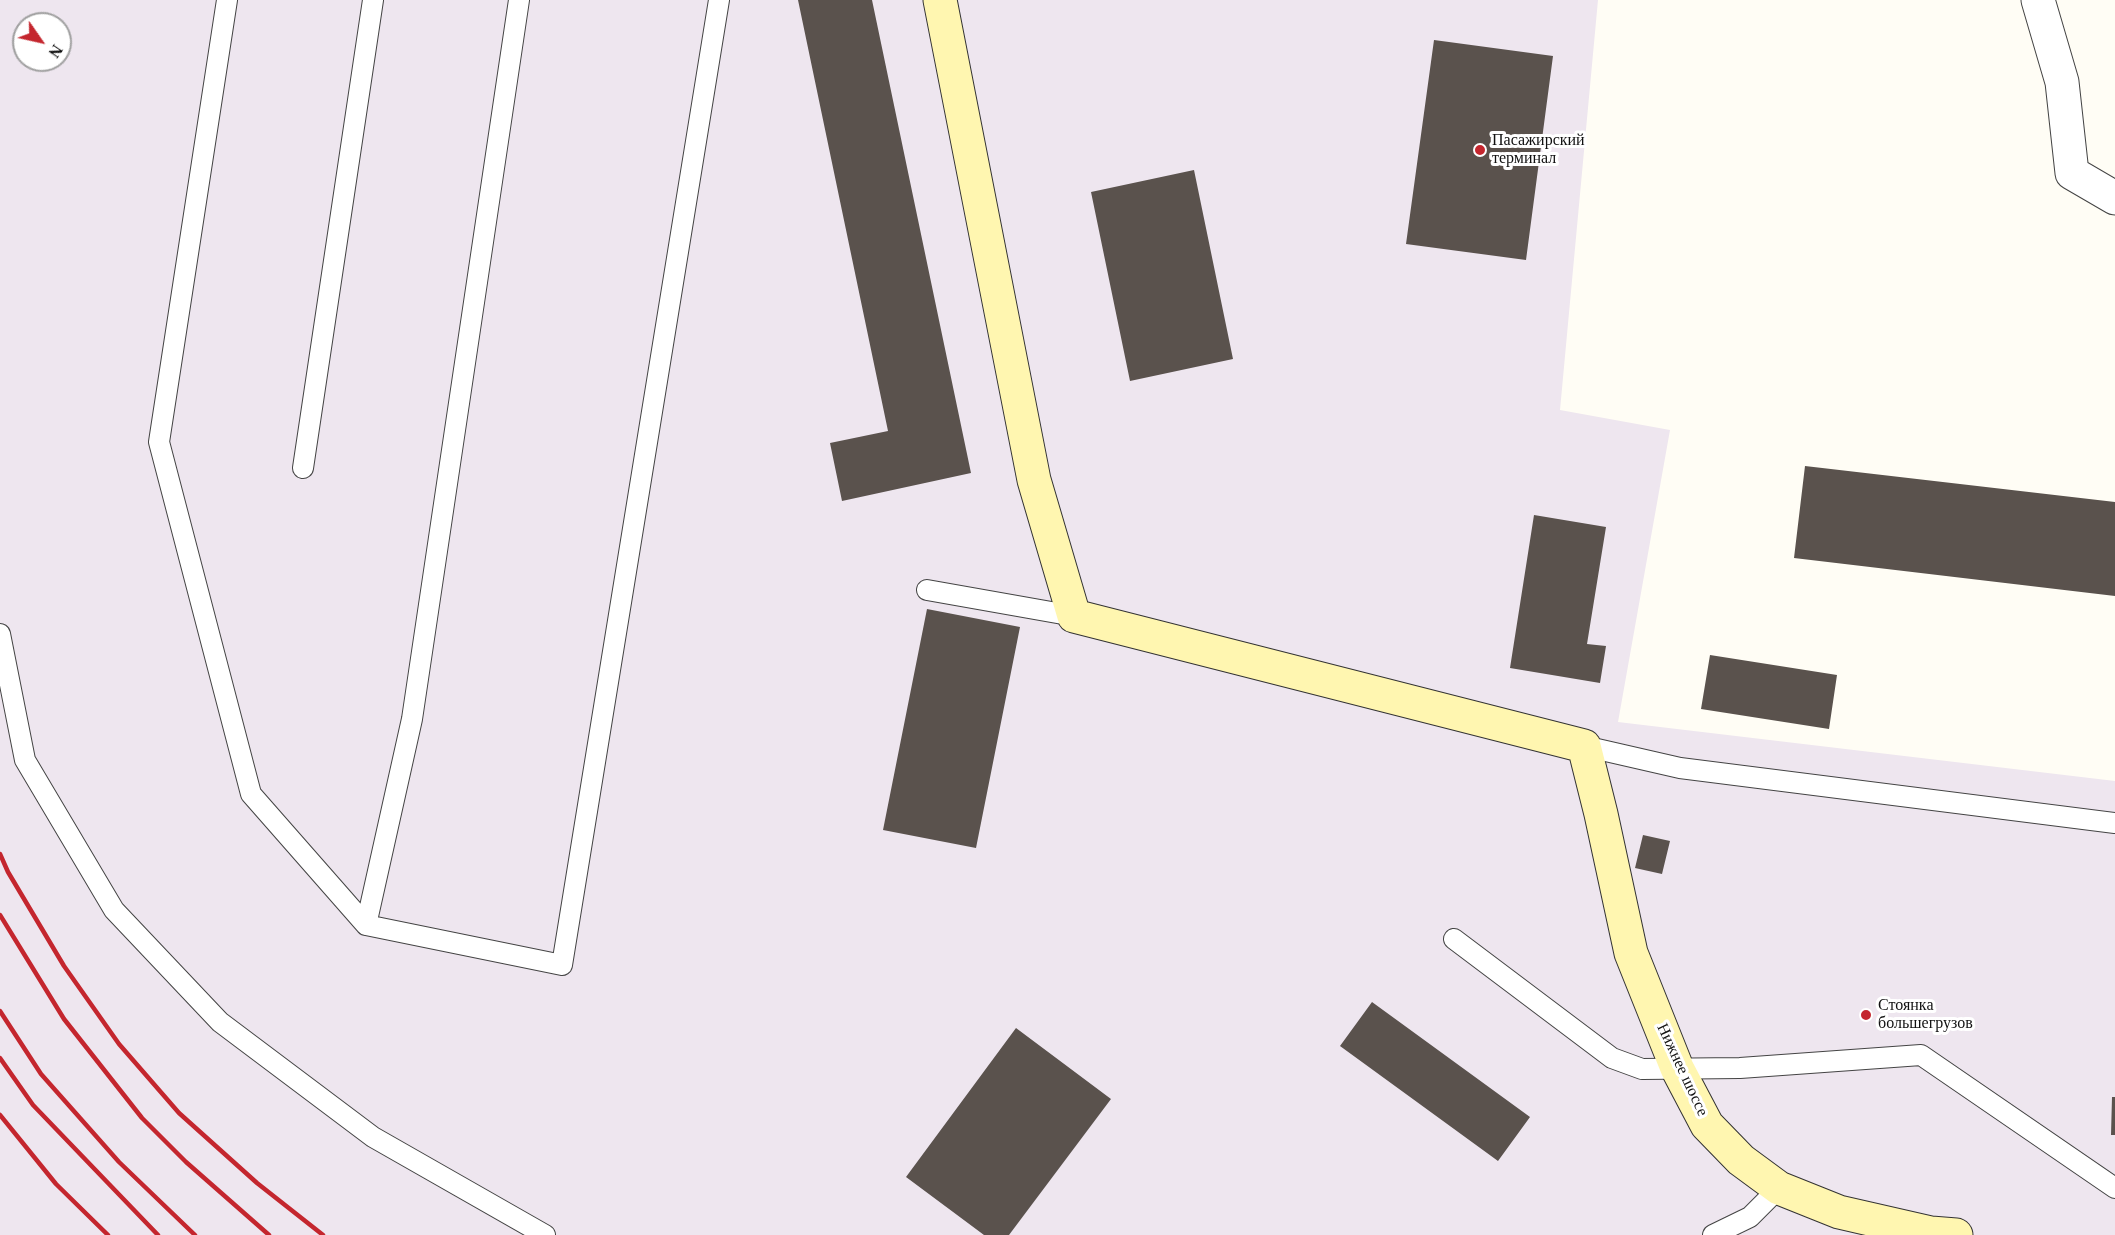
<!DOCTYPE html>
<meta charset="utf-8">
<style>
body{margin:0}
#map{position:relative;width:2115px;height:1235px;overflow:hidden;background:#fffdf5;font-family:"Times New Roman",serif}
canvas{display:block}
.north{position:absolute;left:12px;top:12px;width:60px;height:60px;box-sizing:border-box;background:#fff;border:2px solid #a0a0a0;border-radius:50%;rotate:124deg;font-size:16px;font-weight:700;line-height:24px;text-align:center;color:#111}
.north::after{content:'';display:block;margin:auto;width:21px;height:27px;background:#c4262e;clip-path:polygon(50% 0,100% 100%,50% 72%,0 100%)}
</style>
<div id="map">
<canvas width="2115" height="1235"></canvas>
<div class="north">N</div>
</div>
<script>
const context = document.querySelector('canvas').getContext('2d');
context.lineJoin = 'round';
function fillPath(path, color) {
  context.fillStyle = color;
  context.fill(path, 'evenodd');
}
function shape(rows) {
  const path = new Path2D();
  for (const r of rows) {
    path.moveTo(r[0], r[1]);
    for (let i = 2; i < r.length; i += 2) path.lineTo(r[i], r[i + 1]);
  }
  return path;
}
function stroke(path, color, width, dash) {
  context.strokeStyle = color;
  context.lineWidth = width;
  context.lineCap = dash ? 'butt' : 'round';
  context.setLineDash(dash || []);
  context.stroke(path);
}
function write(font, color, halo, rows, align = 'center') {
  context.font = font + ' "Times New Roman",serif';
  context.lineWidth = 6;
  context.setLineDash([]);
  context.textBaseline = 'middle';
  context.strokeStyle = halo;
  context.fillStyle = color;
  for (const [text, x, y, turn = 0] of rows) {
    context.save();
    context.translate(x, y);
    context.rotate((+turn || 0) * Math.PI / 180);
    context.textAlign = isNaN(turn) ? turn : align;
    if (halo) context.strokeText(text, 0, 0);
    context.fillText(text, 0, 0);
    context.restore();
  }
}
fillPath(shape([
 [0,0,1598,0,1560,410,1670,430,1618,722,2115,781,2115,1235,0,1235],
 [24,24,60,24,60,60,24,60]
]), '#eee6ef');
fillPath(shape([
 [798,0,872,0,971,473,842,501,830,443,888,431],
 [1434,40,1553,56,1526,260,1406,244],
 [1194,170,1233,359,1130,381,1091,192],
 [1805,466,2115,502,2115,596,1794,558],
 [1534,515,1606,527,1587,644,1606,646,1600,683,1510,668],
 [927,609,1020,627,976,848,883,830],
 [1710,655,1837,675,1829,729,1701,709],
 [1643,835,1670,841,1662,874,1635,868],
 [1372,1002,1530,1117,1498,1161,1340,1046],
 [1016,1028,1111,1099,1009,1235,984,1235,906,1177],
 [2112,1097,2115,1097,2115,1135,2111,1135]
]), '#5a524d');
const service = shape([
 [227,0,159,442,251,794,366,925,562,965,719,0],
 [303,468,373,0],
 [927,590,1074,616],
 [0,634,25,760,114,910,220,1022,373,1137,545,1235],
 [1584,746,1680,768,2115,823],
 [366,925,412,719,519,0],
 [1454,939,1612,1058,1642,1069,1740,1068,1921,1055,2115,1188],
 [1713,1235,1750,1217,1779,1188]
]);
const minor = shape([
 [2038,0,2062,82,2072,173,2115,198]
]);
const secondary = shape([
 [940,0,1034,480,1074,616,1584,746,1601,814,1631,953,1677,1068,1707,1125,1741,1160,1779,1188,1839,1212,1931,1233,1956,1235]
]);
stroke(service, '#444', 22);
stroke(minor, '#444', 35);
stroke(secondary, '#333', 35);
stroke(service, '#fff', 20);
stroke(minor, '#fff', 33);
stroke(secondary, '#fff6b0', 33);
stroke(shape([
 [0,854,8,872,64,966,119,1044,179,1113,257,1183,323,1235],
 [0,915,64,1019,142,1118,186,1162,269,1235],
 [0,1011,41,1074,119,1162,195,1235],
 [0,1058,33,1105,158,1235],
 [0,1115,56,1184,108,1235]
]), '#c4262e', 4.5);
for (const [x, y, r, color] of [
 [1480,150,6,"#c4262e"],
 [1866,1015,6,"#c4262e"]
]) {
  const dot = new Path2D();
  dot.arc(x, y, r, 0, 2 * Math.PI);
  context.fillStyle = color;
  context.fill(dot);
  stroke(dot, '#fff', 2);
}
write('16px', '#111', '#fff', [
 ["Пасажирский",1492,141],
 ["терминал",1492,159],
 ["Стоянка",1878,1006],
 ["большегрузов",1878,1024]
], 'left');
write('16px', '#111', '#fff', [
 ["Нижнее шоссе",1682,1070,65]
]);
</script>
